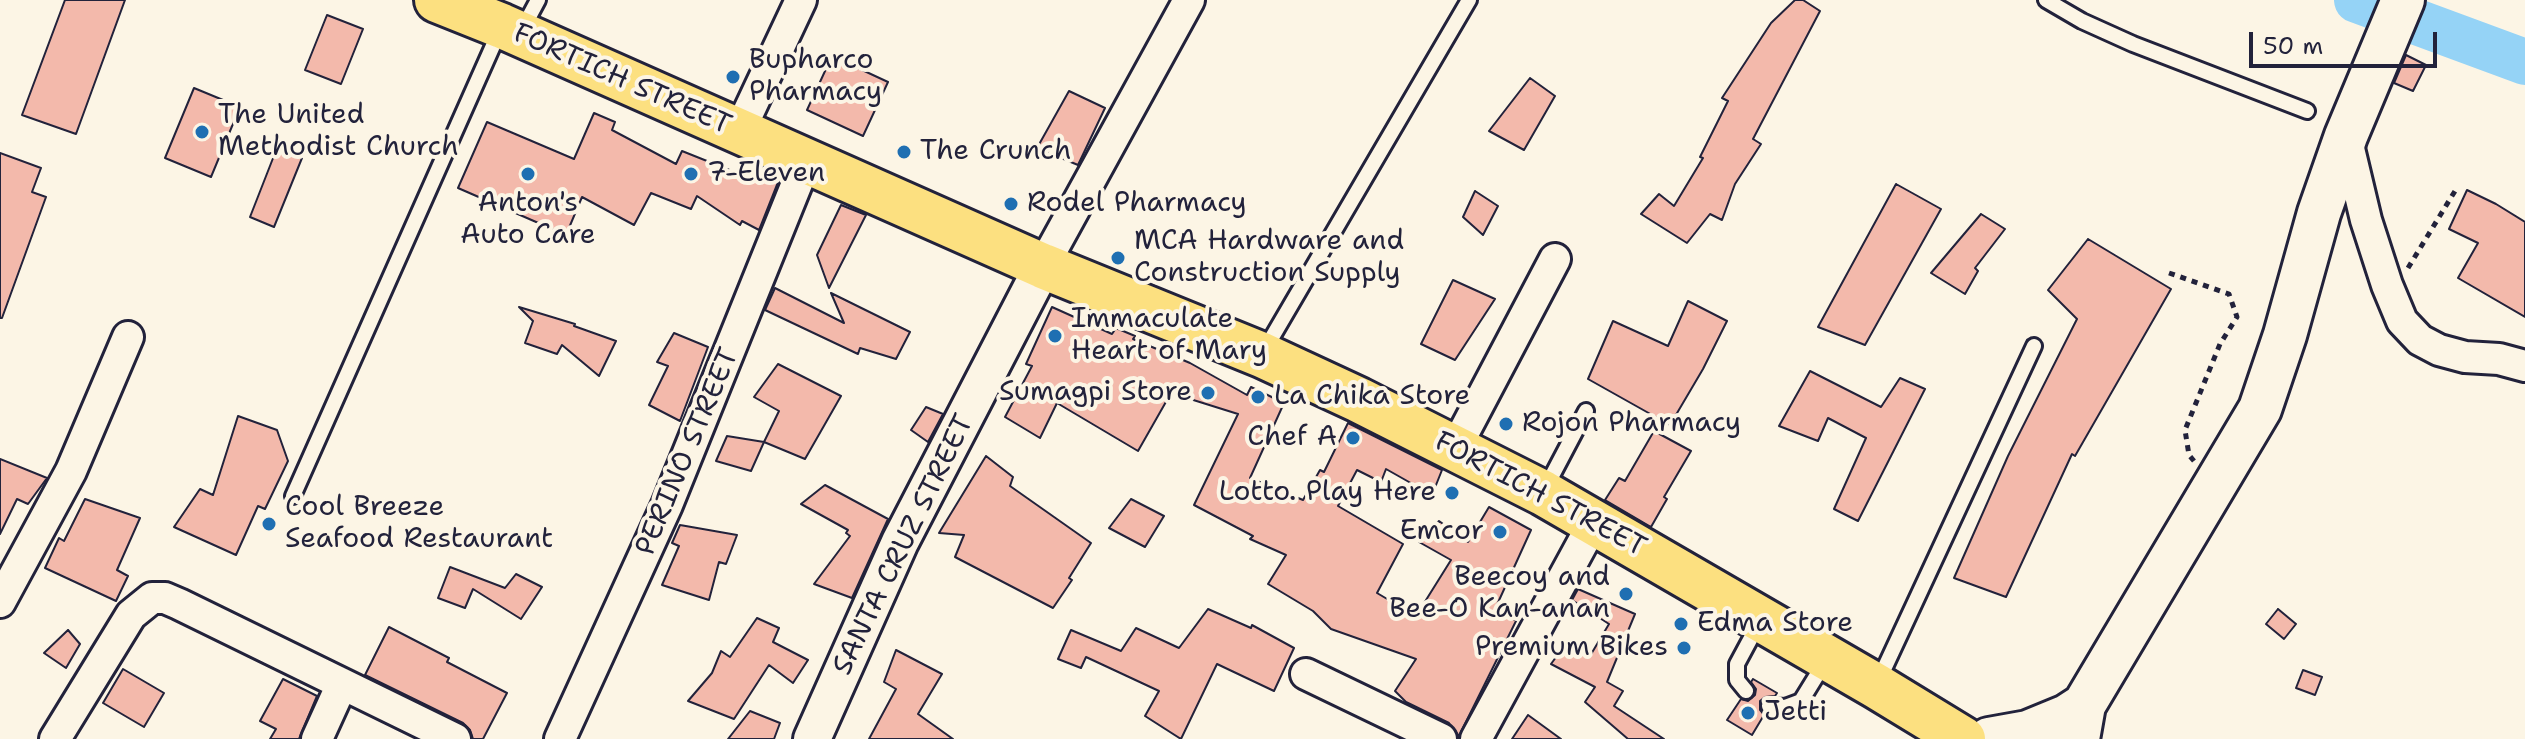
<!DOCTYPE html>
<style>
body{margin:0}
#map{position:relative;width:2525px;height:739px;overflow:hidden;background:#fcf5e5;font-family:"Shantell Sans",sans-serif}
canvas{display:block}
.scale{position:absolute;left:2249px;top:32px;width:188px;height:36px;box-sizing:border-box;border:4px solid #22223b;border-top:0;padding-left:10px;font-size:24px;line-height:28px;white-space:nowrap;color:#22223b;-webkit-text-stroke:6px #fcf5e5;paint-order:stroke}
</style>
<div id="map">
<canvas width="2525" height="739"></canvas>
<div class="scale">50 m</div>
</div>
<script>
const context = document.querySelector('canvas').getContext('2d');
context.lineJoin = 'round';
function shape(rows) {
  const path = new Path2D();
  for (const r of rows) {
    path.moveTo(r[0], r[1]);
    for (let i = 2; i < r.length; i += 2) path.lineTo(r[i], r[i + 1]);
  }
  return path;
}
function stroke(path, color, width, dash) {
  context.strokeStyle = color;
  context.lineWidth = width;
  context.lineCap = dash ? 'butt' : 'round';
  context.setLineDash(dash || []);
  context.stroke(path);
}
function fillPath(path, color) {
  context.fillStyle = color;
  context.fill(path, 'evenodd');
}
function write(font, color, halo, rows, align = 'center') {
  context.font = font + ' "Shantell Sans",sans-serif';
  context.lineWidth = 8;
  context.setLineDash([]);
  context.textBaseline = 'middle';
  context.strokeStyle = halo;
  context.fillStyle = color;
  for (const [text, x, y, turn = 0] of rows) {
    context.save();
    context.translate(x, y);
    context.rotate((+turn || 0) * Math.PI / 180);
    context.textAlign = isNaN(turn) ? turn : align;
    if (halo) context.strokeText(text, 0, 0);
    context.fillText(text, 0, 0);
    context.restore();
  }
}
stroke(shape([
 [2357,0,2525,62]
]), '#95d3f6', 46);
const building = shape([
 [65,0,125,0,76,134,22,115,65,0],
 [1795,0,1803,0,1820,11,1753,139,1761,144,1735,184,1722,220,1710,214,1687,243,1641,214,1659,194,1674,206,1703,158,1700,157,1728,101,1722,98,1771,23,1795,0],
 [327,15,363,29,341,84,305,70,327,15],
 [2406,55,2426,65,2413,91,2394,83,2406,55],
 [832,56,888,82,863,136,807,110,832,56],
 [1530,78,1555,96,1524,150,1489,131,1530,78],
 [194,88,240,107,211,177,165,158,194,88],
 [1069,91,1105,108,1078,165,1037,148,1069,91],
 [594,113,615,122,612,130,676,164,682,151,737,173,742,164,765,172,778,182,759,230,742,221,740,225,697,196,691,209,651,193,634,225,582,197,566,235,458,188,487,122,574,159,594,113],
 [277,148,302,158,274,227,250,217,277,148],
 [0,153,41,168,32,192,46,197,2,318,0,318,0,153],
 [1896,184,1941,209,1865,345,1818,327,1896,184],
 [2467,190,2496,204,2525,222,2525,317,2458,278,2478,243,2449,229,2467,190],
 [1475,191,1498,206,1483,235,1463,217,1475,191],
 [841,205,866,215,829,288,817,255,841,205],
 [1981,214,2005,229,1975,268,1978,271,1965,294,1931,273,1981,214],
 [2088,239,2171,289,2075,456,2072,454,2006,597,1954,578,2008,456,2077,319,2048,290,2088,239],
 [1453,280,1495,299,1455,360,1421,344,1453,280],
 [775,288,844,323,831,293,910,332,896,359,860,348,858,354,765,310,775,288],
 [1688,301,1727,321,1703,369,1670,425,1588,379,1613,321,1668,346,1688,301],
 [519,307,575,324,574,326,616,341,599,376,562,345,557,354,525,343,533,321,519,307],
 [1052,307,1112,334,1116,328,1135,336,1133,339,1190,363,1247,395,1251,387,1284,403,1250,478,1303,500,1320,470,1324,472,1348,423,1442,470,1432,495,1386,469,1381,482,1357,470,1338,506,1403,544,1377,593,1416,616,1451,560,1419,542,1439,521,1468,542,1489,507,1531,530,1496,607,1516,621,1459,736,1449,723,1406,702,1395,691,1416,659,1331,629,1313,611,1268,584,1286,555,1250,539,1253,536,1194,505,1238,414,1171,393,1138,451,1057,403,1040,438,1005,417,1032,366,1026,364,1052,307],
 [674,333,708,347,680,421,649,405,668,366,657,362,674,333],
 [778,364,841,396,805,459,764,442,779,411,754,397,778,364],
 [1810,371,1881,407,1900,378,1925,389,1858,521,1834,509,1866,438,1828,418,1818,441,1779,426,1810,371],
 [926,407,943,414,928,442,911,430,926,407],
 [238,416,277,430,288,461,265,509,258,506,236,555,174,527,200,489,213,495,238,416],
 [1654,431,1691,451,1664,497,1667,499,1651,527,1605,500,1619,478,1625,481,1654,431],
 [727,436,764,442,751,471,716,461,727,436],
 [986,456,1013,477,1010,486,1091,543,1069,578,1072,580,1053,608,955,557,964,535,939,533,986,456],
 [0,459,47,478,28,504,17,499,0,534,0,459],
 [825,485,888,519,852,598,814,584,850,536,846,533,848,530,801,504,825,485],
 [85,499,140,518,117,570,128,576,116,601,45,568,59,538,64,541,85,499],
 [1131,499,1164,516,1145,547,1109,528,1131,499],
 [680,525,737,535,726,564,719,562,709,600,662,585,679,546,672,543,680,525],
 [450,567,505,588,516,574,542,587,521,619,473,589,465,608,438,598,450,567],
 [1578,589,1635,614,1607,682,1623,691,1614,706,1664,739,1628,739,1585,702,1595,687,1551,664,1567,642,1590,656,1609,624,1572,600,1578,589],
 [1208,609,1251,628,1252,625,1294,648,1274,691,1217,664,1181,739,1145,716,1159,691,1086,657,1081,668,1058,659,1071,630,1121,651,1136,628,1179,648,1208,609],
 [2278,609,2296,624,2284,639,2266,624,2278,609],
 [757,618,779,628,773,642,808,660,793,683,769,665,734,719,688,701,712,673,721,651,730,657,757,618],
 [389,627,449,658,447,662,507,693,483,739,473,739,470,730,463,723,365,675,389,627],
 [68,630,80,644,66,668,44,653,68,630],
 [896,650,942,674,918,714,953,739,869,739,896,689,884,682,896,650],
 [123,669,164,693,144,727,103,703,123,669],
 [2303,670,2322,677,2315,695,2296,688,2303,670],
 [283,679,317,696,299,739,270,739,276,729,260,721,283,679],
 [1753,679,1777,693,1775,696,1765,697,1760,701,1760,710,1764,715,1752,735,1727,720,1741,699,1748,701,1755,695,1756,689,1751,682,1753,679],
 [750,711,780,723,774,739,728,739,750,711],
 [1528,715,1561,739,1512,739,1528,715]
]);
fillPath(building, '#f3b9ab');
stroke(building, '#22223b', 2);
const service = shape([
 [2046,0,2082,21,2133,44,2307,111],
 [522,30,538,0],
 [1264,351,1469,0],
 [1545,489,1586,411],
 [293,496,500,30],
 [1878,682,2034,346],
 [1746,691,1737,680,1737,664,1759,623],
 [1769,706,1785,707,1801,701,1825,662]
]);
const minor = shape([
 [739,132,801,0],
 [2346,136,2366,220,2387,285,2402,321,2420,340,2439,350,2465,357,2499,359,2525,366],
 [1043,266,1189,0],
 [1456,447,1555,259],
 [0,602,71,471,128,337],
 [1306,674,1441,739],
 [55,739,131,615,152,598,165,598,179,604,455,739],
 [317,739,342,684],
 [560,739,667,505,806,161],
 [1476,739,1594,522]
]);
const tertiary = shape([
 [812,739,900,542,1043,266]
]);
const secondary = shape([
 [1989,739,2028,732,2067,716,2084,705],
 [2078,739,2084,705,2260,409,2285,335,2319,213,2346,136,2403,0]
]);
const trunk = shape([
 [437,0,502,26,1043,266,1262,355,1359,400,1543,493,1876,686,1963,739]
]);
stroke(service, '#22223b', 20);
stroke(minor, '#22223b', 36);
stroke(tertiary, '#22223b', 42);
stroke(secondary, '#22223b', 48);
stroke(trunk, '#22223b', 50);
stroke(shape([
 [2408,268,2455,191],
 [2169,273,2229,294,2237,317,2220,344,2185,430,2189,455,2194,461]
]), '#22223b', 5, [6, 6]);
stroke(service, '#fcf5e5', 14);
stroke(minor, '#fcf5e5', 30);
stroke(tertiary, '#fcf5e5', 36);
stroke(secondary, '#fcf5e5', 42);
stroke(trunk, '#fce080', 44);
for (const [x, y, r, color] of [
 [733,77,8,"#1f6fb2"],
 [202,132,8,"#1f6fb2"],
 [904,152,8,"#1f6fb2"],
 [528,174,8,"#1f6fb2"],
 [691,174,8,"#1f6fb2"],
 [1011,204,8,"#1f6fb2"],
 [1118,258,8,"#1f6fb2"],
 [1055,336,8,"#1f6fb2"],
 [1208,393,8,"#1f6fb2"],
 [1258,397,8,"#1f6fb2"],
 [1506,424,8,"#1f6fb2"],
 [1353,438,8,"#1f6fb2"],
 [1452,493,8,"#1f6fb2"],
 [269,524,8,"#1f6fb2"],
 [1500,532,8,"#1f6fb2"],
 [1626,594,8,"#1f6fb2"],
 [1681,624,8,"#1f6fb2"],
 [1684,648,8,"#1f6fb2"],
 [1748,713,8,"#1f6fb2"]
]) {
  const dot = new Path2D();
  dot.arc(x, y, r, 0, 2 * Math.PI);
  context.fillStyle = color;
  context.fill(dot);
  stroke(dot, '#fcf5e5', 3);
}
write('28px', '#22223b', '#fcf5e5', [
 ["Bupharco",749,61],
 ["Pharmacy",749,93],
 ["The United",218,116],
 ["Methodist Church",218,148],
 ["The Crunch",920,152],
 ["7-Eleven",707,174],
 ["Anton's",528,204,"center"],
 ["Auto Care",528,236,"center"],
 ["Rodel Pharmacy",1027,204],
 ["MCA Hardware and",1134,242],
 ["Construction Supply",1134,274],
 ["Immaculate",1071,320],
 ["Heart of Mary",1071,352],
 ["Sumagpi Store",1192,393,"right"],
 ["La Chika Store",1274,397],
 ["Rojon Pharmacy",1522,424],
 ["Chef A",1337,438,"right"],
 ["Lotto. Play Here",1436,493,"right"],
 ["Cool Breeze",285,508],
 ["Seafood Restaurant",285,540],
 ["Emcor",1484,532,"right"],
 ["Beecoy and",1610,578,"right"],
 ["Bee-O Kan-anan",1610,610,"right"],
 ["Edma Store",1697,624],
 ["Premium Bikes",1668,648,"right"],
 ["Jetti",1764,713]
], 'left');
write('28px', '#22223b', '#fcf5e5', [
 ["FORTICH STREET",622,80,24],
 ["PERINO STREET",688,452,-67],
 ["FORTICH STREET",1540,495,28],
 ["SANTA CRUZ STREET",904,545,-64]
]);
</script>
